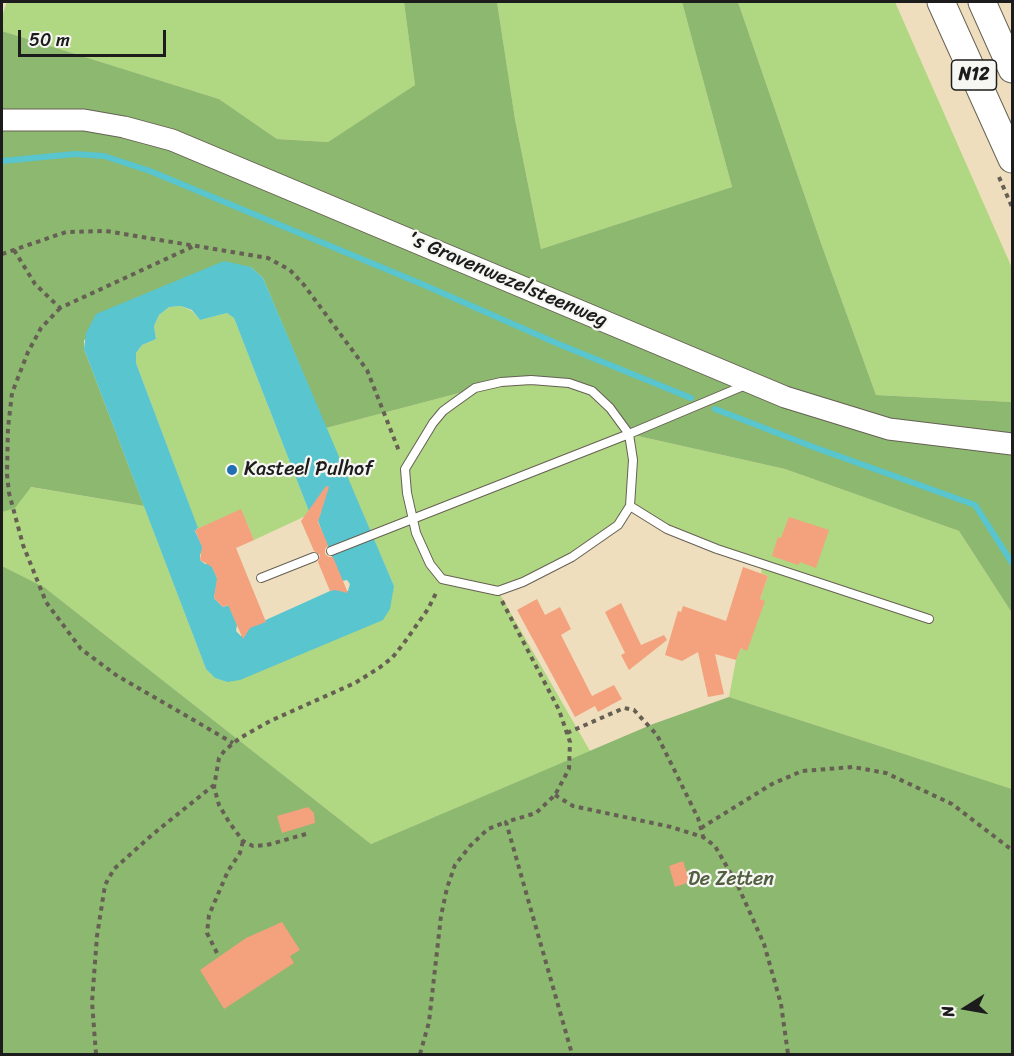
<!DOCTYPE html>
<style>
body{margin:0}
#map{position:relative;width:1014px;height:1056px;overflow:hidden;background:#eedebd;font-family:Sriracha,sans-serif}
canvas{display:block}
.frame{position:absolute;inset:0;border:3px solid #1c1c1c;pointer-events:none}
.north{position:absolute;left:936px;top:978px;width:60px;height:60px;-webkit-text-stroke:4px #f6f6f2;paint-order:stroke;rotate:259deg;font-size:16px;font-weight:700;line-height:24px;text-align:center;color:#1c1c1c}
.north::after{content:'';display:block;margin:auto;width:21px;height:27px;background:#1c1c1c;clip-path:polygon(50% 0,100% 100%,50% 72%,0 100%)}
.scale{position:absolute;left:18px;top:30px;width:148px;height:27px;box-sizing:border-box;border:3px solid #1c1c1c;border-top:0;padding-left:8px;font-size:18px;line-height:21px;white-space:nowrap;color:#1c1c1c;-webkit-text-stroke:4px #f6f6f2;paint-order:stroke}
</style>
<div id="map">
<canvas width="1014" height="1056"></canvas>
<div class="frame"></div>
<div class="north">N</div>
<div class="scale">50 m</div>
</div>
<script>
const context = document.querySelector('canvas').getContext('2d');
context.lineJoin = 'round';
function fillPath(path, color) {
  context.fillStyle = color;
  context.fill(path, 'evenodd');
}
function shape(rows) {
  const path = new Path2D();
  for (const r of rows) {
    path.moveTo(r[0], r[1]);
    for (let i = 2; i < r.length; i += 2) path.lineTo(r[i], r[i + 1]);
  }
  return path;
}
function stroke(path, color, width, dash) {
  context.strokeStyle = color;
  context.lineWidth = width;
  context.lineCap = dash ? 'butt' : 'round';
  context.setLineDash(dash || []);
  context.stroke(path);
}
function write(font, color, halo, rows, align = 'center') {
  context.font = font + ' Sriracha,sans-serif';
  context.lineWidth = 4.5;
  context.setLineDash([]);
  context.textBaseline = 'middle';
  context.strokeStyle = halo;
  context.fillStyle = color;
  for (const [text, x, y, turn = 0] of rows) {
    context.save();
    context.translate(x, y);
    context.rotate((+turn || 0) * Math.PI / 180);
    context.textAlign = isNaN(turn) ? turn : align;
    if (halo) context.strokeText(text, 0, 0);
    context.fillText(text, 0, 0);
    context.restore();
  }
}
fillPath(shape([
 [7,2,404,2,415,85,328,142,277,139,219,99,2,31,2,16],
 [497,2,682,2,732,187,541,249,515,119],
 [738,2,895,2,1012,268,1012,402,876,395,822,246],
 [181,306,192,311,200,320,227,313,234,318,310,514,254,540,241,510,198,529,136,363,136,353,142,345,156,339,154,326,159,315,169,307],
 [531,380,592,391,629,434,785,469,959,531,1012,613,1012,789,729,697,736,660,741,648,747,650,764,601,760,599,768,576,761,573,763,564,667,529,630,506,618,525,572,557,498,591,590,751,371,844,44,587,2,566,2,512,15,507,30,487,144,506,206,669,215,678,227,682,394,586,326,428,501,382]
]), '#b0d781');
fillPath(shape([
 [404,2,497,2,515,119,541,249,732,187,682,2,738,2,822,246,876,395,1012,402,1012,613,959,531,785,469,629,434,592,391,569,383,501,382,326,428,263,278,251,267,84,340,84,349,144,506,31,487,15,508,2,512,2,31,219,99,277,139,328,142,415,85],
 [2,566,44,587,371,844,653,724,729,697,1012,789,1012,1054,2,1054]
]), '#8cb86f');
fillPath(shape([
 [224,261,251,267,263,278,394,586,390,609,383,620,240,680,227,682,215,678,206,669,84,349,86,333,96,314],
 [181,306,192,310,200,320,227,313,234,318,310,514,321,511,320,515,317,518,327,545,342,581,347,580,350,584,348,591,341,591,338,588,330,591,248,628,244,635,241,636,236,631,237,625,229,605,223,607,214,598,216,587,220,585,211,564,205,564,200,560,200,555,203,548,195,531,198,528,136,363,136,353,142,345,156,339,154,326,159,315,169,307]
]), '#58c5cf');
stroke(shape([
 [2,161,75,154,104,156,150,171,424,285,556,343,691,398],
 [715,409,816,448,975,505,1012,563]
]), '#58c5cf', 6);
fillPath(shape([
 [326,486,329,487,318,522,328,545,325,549,325,554,329,557,333,557,348,593,335,590,330,591,318,562,320,555,314,551,301,521],
 [241,509,254,540,236,548,266,622,250,628,243,639,228,605,223,607,214,598,217,578,212,567,200,560,202,547,195,530],
 [789,517,829,530,816,568,800,562,798,565,772,556,778,537,781,538],
 [743,567,768,576,760,599,765,601,747,651,741,648,736,660,715,654,724,694,708,697,698,652,682,661,665,655,678,611,681,612,683,606,726,621],
 [537,599,545,615,560,607,571,629,561,635,592,696,614,685,622,699,598,712,595,706,575,717,517,610],
 [621,603,641,645,664,635,667,640,629,670,621,655,625,653,605,612],
 [308,807,314,813,315,823,282,833,277,816],
 [683,861,690,882,675,887,669,866],
 [282,922,300,950,290,956,294,963,224,1009,200,970,246,938]
]), '#f4a17e');
const service = shape([
 [531,380,569,383,592,391,610,408,629,434,633,460,630,506,618,525,572,557,523,582,498,591,442,579,430,564,416,533,407,493,405,469,433,423,443,411,454,403,475,388,501,382,531,380],
 [630,506,667,529,717,549,929,619],
 [331,551,629,434,748,384],
 [261,578,314,557]
]);
const tertiary = shape([
 [2,120,84,120,124,127,172,140,785,397,889,429,1012,444]
]);
const primary = shape([
 [941,2,1012,159],
 [982,2,1012,69]
]);
stroke(service, '#666054', 10);
stroke(tertiary, '#666054', 23);
stroke(primary, '#666054', 29);
stroke(shape([
 [999,177,1012,207],
 [14,250,35,284,60,308,194,246],
 [2,254,66,232,106,231,268,258,290,270,304,285,367,370,399,451],
 [60,308,41,328,28,352,12,393,8,428,7,474,9,493,23,545,46,602,81,649,116,675,233,743],
 [502,601,559,710,570,742,569,769,555,795,536,813,506,822,572,1054],
 [567,733,624,708,634,710,657,735,698,818,703,836],
 [555,795,573,806,671,827,703,837,715,846,738,886,764,944,781,1004,788,1054],
 [701,828,772,784,802,771,853,767,886,773,952,804,1012,850],
 [306,834,267,845,253,846,243,841,229,822,219,805,214,787,219,758,225,750,240,738,270,721,355,683,379,668,392,658,404,643,428,609,437,591],
 [217,953,207,933,209,915,228,871,240,853,243,841],
 [96,1054,92,1002,97,936,105,885,114,869,153,834,214,785],
 [420,1054,429,1022,441,916,447,888,455,865,470,846,488,829,506,822]
]), '#666054', 4, [4.5, 4.5]);
stroke(service, '#fff', 8);
stroke(tertiary, '#fff', 21);
stroke(primary, '#fff', 27);
for (const [x, y, r, color] of [
 [232,470,6,"#1f6fb2"]
]) {
  const dot = new Path2D();
  dot.arc(x, y, r, 0, 2 * Math.PI);
  context.fillStyle = color;
  context.fill(dot);
  stroke(dot, '#f6f6f2', 2);
}
for (const [x, y, w] of [
 [974,75,45]
]) {
  const box = new Path2D();
  box.roundRect(x - w / 2, y - 15, w, 30, 4.5);
  context.fillStyle = '#f6f6f2';
  context.fill(box);
  stroke(box, '#1c1c1c', 1.5);
}
write('bold 18px', '#1c1c1c', null, [
 ["N12",974,75]
]);
write('20px', '#1c1c1c', '#f6f6f2', [
 ["'s Gravenwezelsteenweg",507,280,23]
]);
write('20px', '#1c1c1c', '#f6f6f2', [
 ["Kasteel Pulhof",244,470]
], 'left');
write('20px', '#505d3f', '#f6f6f2', [
 ["De Zetten",731,880]
]);
</script>
